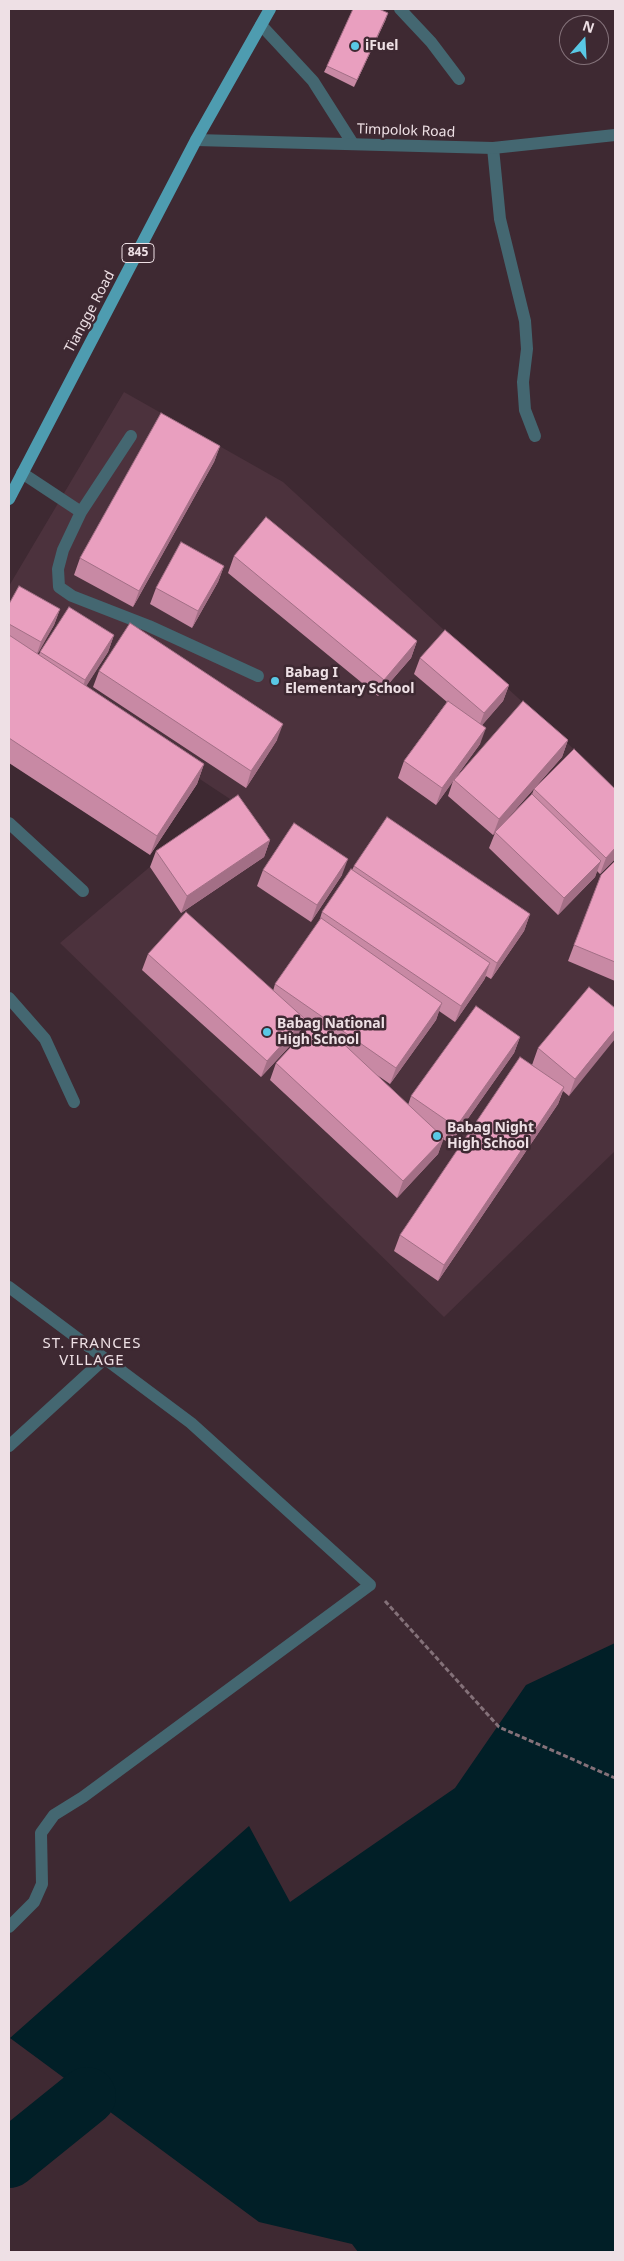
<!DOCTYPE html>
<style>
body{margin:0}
#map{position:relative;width:624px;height:2261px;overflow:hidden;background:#3e2932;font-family:"Noto Sans",sans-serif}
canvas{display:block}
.frame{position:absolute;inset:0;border:10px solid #eee0e5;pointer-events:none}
.north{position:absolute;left:559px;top:15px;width:50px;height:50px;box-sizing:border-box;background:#3e2932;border:1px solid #84727a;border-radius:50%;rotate:19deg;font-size:14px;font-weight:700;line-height:20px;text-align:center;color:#eee0e5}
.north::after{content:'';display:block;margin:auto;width:18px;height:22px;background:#59c8e5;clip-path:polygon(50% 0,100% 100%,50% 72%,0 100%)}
</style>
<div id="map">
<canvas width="624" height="2261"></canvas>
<div class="frame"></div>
<div class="north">N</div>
</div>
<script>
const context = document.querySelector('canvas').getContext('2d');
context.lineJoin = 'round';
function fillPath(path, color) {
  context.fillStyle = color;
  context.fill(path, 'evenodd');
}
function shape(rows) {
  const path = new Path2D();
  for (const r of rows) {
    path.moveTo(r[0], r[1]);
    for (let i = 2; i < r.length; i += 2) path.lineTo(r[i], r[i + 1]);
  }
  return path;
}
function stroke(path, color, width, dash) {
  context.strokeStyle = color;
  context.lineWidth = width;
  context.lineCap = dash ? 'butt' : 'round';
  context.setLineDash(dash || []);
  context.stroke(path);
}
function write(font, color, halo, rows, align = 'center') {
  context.font = font + ' "Noto Sans",sans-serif';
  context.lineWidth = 5;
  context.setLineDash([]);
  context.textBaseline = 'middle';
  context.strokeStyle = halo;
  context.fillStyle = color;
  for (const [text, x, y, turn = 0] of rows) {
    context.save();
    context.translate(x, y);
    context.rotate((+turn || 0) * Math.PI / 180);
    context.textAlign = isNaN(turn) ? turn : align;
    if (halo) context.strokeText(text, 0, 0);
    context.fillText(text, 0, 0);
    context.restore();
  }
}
fillPath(shape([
 [124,392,283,482,615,787,615,1151,444,1317,60,943,230,799,9,653,9,586]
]), '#4c323d');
fillPath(shape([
 [615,1643,615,2252,358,2252,352,2244,259,2222,10,2038,249,1826,290,1902,455,1788,526,1685]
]), '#011f27');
stroke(shape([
 [9,2159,87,2096]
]), '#011f27', 58);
stroke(shape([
 [385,1601,499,1727,615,1778]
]), '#847179', 3, [5, 2.5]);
stroke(shape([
 [400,9,431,42,459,79],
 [261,25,313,81,353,144],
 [22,473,81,512,63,550,58,569,59,587,72,596,149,626,258,676],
 [81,512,131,436],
 [9,823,83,891]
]), '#446771', 12);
stroke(shape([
 [493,148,500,219,525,321,527,349,523,382,525,410,535,436],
 [9,998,45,1039,74,1102],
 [9,1287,191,1423,370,1585,83,1797,54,1815,41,1833,42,1884,34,1902,9,1927],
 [9,1446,104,1359]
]), '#446771', 12);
stroke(shape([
 [196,140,493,148,615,135]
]), '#446771', 12);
stroke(shape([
 [9,499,196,140,270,9]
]), '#4e9cb0', 12);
fillPath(shape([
 [386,19,354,87,324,72,327,66],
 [220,446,214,462,133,607,74,575,80,558],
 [234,556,417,641,411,658,378,696,228,573],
 [224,566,218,582,192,628,150,604,156,588],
 [9,604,60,609,54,625,37,654,39,655,40,652,114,635,108,652,86,686,204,764,197,784,150,855,9,763],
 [420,658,509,685,503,701,482,725,480,744,456,777,568,740,562,757,500,827,532,794,534,789,615,789,615,859,600,874,597,871,595,877,558,915,489,848,495,833,493,835,448,796,453,781,436,805,398,778,404,761,447,702,414,674],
 [99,671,277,740,246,788,93,687],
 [270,840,264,857,181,913,150,867,156,851],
 [615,861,615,981,568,961,574,945],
 [354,866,530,914,524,931,491,979,486,976,484,980,455,1022,439,1011,436,1020,390,1084,377,1075,408,1105,411,1096,520,1037,514,1053,450,1144,443,1139,438,1154,397,1198,270,1080,276,1063,309,1028,303,1024,299,1036,261,1077,142,970,148,954,273,991,275,984,319,922,322,912,352,870],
 [263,870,342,875,311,922,257,886],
 [615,1008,569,1096,563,1091,558,1104,438,1281,394,1251,400,1235,535,1068,532,1065,538,1048]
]), '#c889a4');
fillPath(shape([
 [388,13,386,19,354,87,357,80],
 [220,446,214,462,133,607,139,591],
 [224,566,218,582,192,628,198,611],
 [60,609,54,625,35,659,41,642],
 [114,635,108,652,80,696,85,680],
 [417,641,411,658,378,696,384,680],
 [509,685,503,701,478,730,484,713],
 [283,724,277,740,246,788,251,771],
 [486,728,480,744,436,805,442,788],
 [568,740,562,757,493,835,499,819],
 [204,764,197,784,150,855,157,836],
 [270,840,264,857,181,913,187,896],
 [615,848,615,859,600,874,606,858],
 [348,859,342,875,311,922,317,905],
 [601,861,595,877,558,915,564,898],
 [530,914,524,931,491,979,497,963],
 [490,963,484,980,455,1022,461,1006],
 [442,1003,436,1020,390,1084,396,1068],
 [305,1019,299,1036,261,1077,267,1061],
 [615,1030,615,1039,569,1096,575,1079],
 [520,1037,514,1053,450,1144,456,1127],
 [564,1087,558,1104,438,1281,444,1265],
 [444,1138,438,1154,397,1198,403,1181]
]), '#a36f86');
const building = shape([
 [353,9,379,9,388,13,357,80,327,66,353,9],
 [161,413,220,446,139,591,80,558,161,413],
 [266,517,417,641,384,680,234,556,266,517],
 [181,542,224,566,198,611,156,588,181,542],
 [19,586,60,609,41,642,9,624,9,604,19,586],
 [69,607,114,635,85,680,40,652,69,607],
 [130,623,283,724,251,771,99,671,130,623],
 [445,630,509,685,484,713,420,658,445,630],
 [9,635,204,764,157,836,9,738,9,635],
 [448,701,486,728,442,788,404,761,448,701],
 [523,701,568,740,499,819,454,780,523,701],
 [574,749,615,789,615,848,606,858,534,789,574,749],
 [532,794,601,861,564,898,495,832,532,794],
 [238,795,270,840,187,896,156,851,238,795],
 [387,817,530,914,497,963,354,866,387,817],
 [294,823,348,859,317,905,263,870,294,823],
 [615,861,615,962,574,945,601,875,615,861],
 [351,869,490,963,461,1006,322,912,351,869],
 [186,912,305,1019,267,1061,148,954,186,912],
 [321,918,442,1003,396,1068,275,984,321,918],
 [589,987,615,1008,615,1030,575,1079,538,1048,589,987],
 [476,1006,520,1037,456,1127,411,1096,476,1006],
 [317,1019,444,1138,403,1181,276,1063,317,1019],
 [520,1057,564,1087,444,1265,400,1235,520,1057]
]);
fillPath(building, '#e99fbf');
stroke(building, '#a36f86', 1);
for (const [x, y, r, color] of [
 [355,46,5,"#59c8e5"],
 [275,681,5,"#59c8e5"],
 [267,1032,5,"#59c8e5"],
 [437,1136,5,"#59c8e5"]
]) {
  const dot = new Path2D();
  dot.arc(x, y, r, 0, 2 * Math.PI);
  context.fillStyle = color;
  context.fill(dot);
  stroke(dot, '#3e2932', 2);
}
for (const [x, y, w] of [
 [138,253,32]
]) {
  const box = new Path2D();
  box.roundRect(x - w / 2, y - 9.5, w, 19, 4);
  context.fillStyle = '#3e2932';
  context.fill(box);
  stroke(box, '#eee0e5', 1);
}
write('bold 12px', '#eee0e5', null, [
 ["845",138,253]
]);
write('bold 14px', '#eee0e5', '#3e2932', [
 ["iFuel",365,46],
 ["Babag I",285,673],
 ["Elementary School",285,689],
 ["Babag National",277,1024],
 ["High School",277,1040],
 ["Babag Night",447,1128],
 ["High School",447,1144]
], 'left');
write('14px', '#eee0e5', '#3e2932', [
 ["Timpolok Road",406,131,2],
 ["Tiangge Road",90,312,-62]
]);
context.letterSpacing = '1px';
write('15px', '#eee0e5', '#3e2932', [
 ["ST. FRANCES",92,1344],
 ["VILLAGE",92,1361]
]);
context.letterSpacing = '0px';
</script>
